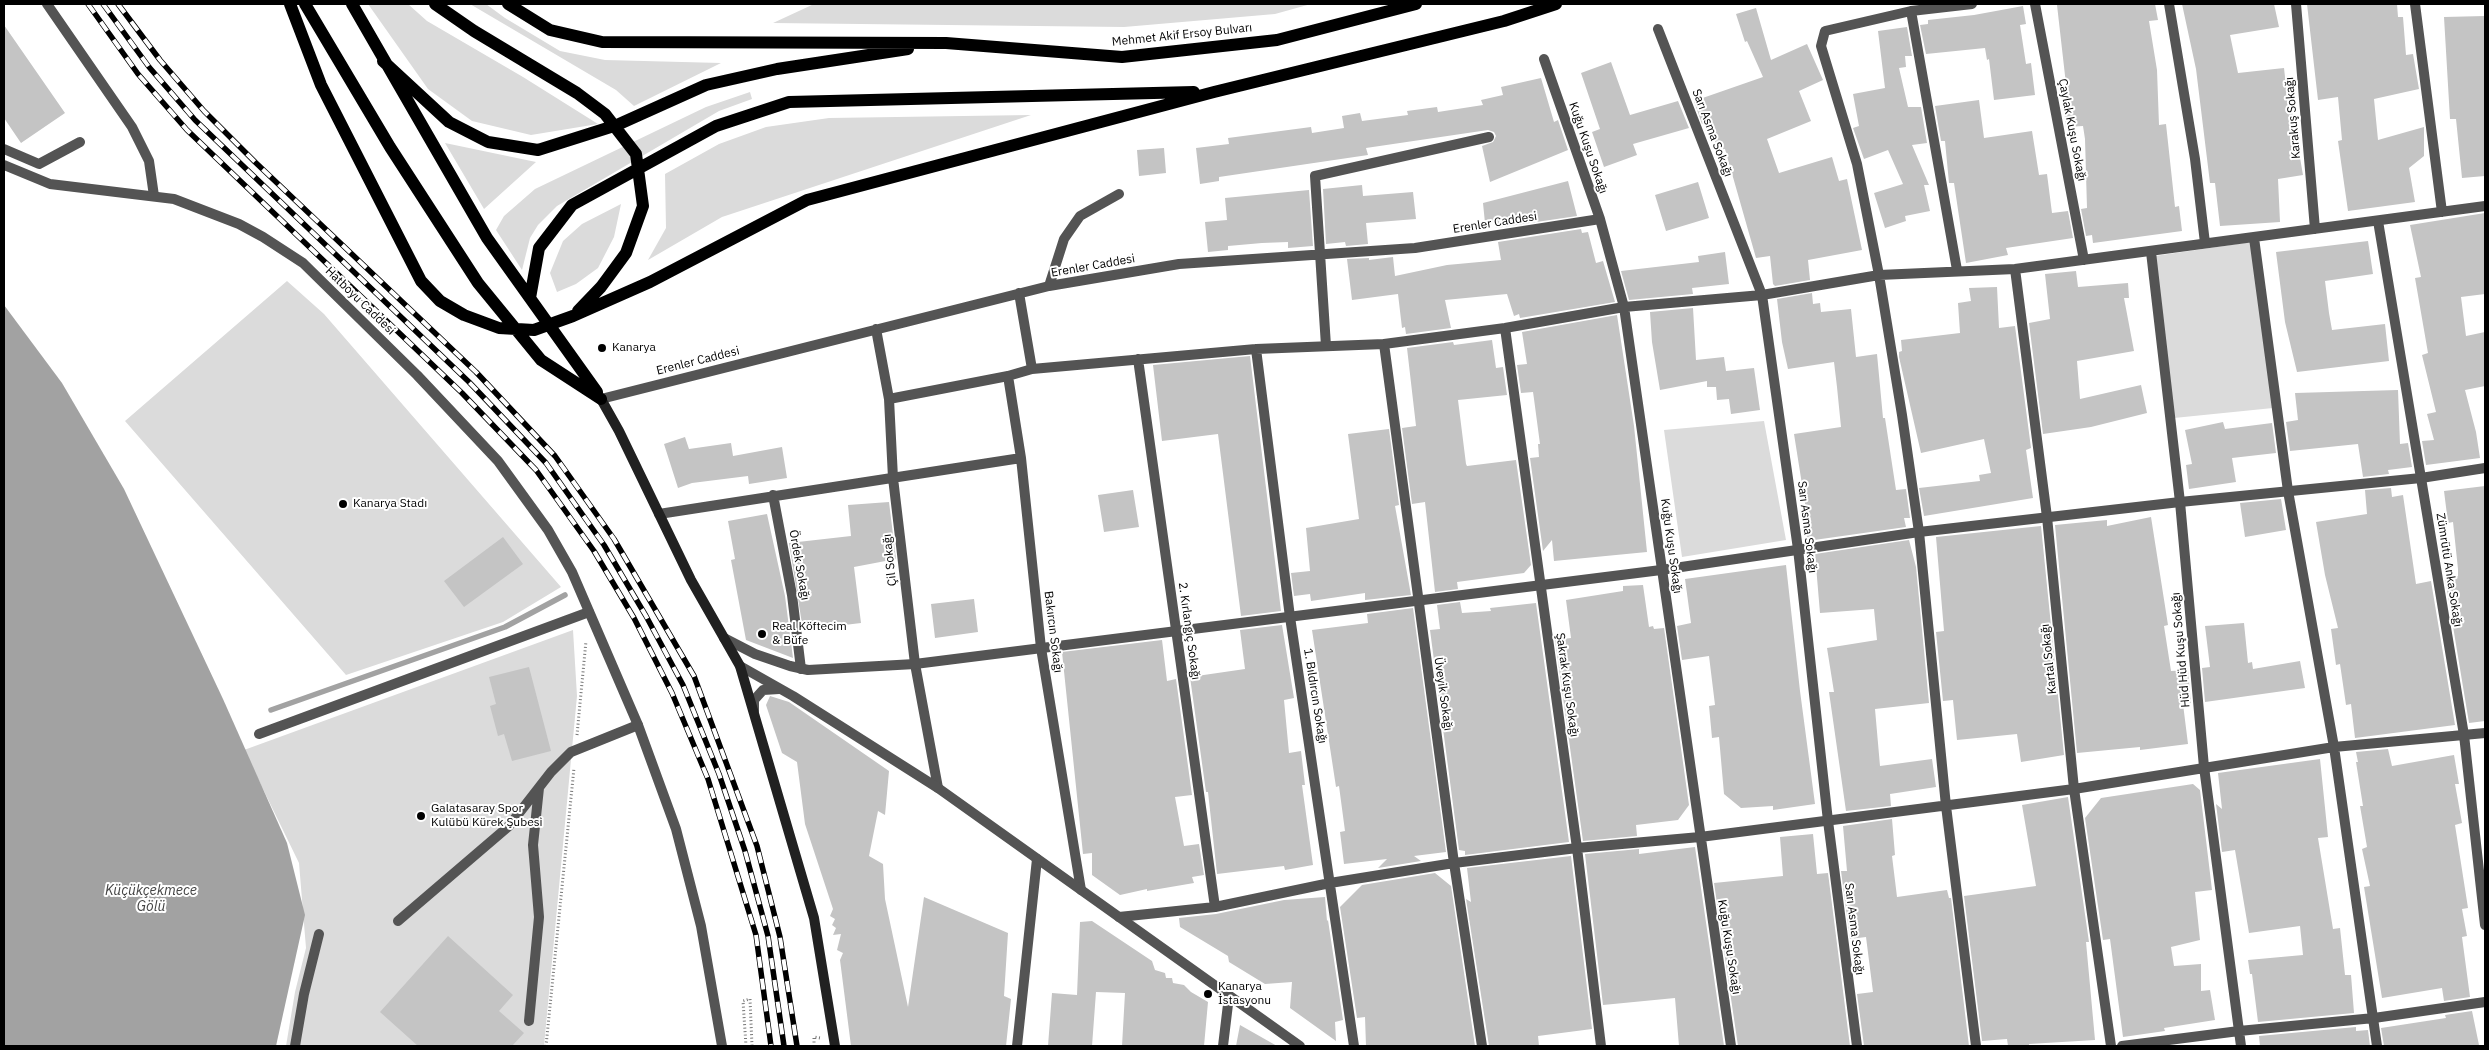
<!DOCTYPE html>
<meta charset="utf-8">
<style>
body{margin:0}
#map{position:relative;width:2489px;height:1050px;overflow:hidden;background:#fff;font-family:"IBM Plex Sans",sans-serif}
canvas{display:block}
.frame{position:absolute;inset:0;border:5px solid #000;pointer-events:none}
</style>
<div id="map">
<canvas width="2489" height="1050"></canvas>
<div class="frame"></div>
</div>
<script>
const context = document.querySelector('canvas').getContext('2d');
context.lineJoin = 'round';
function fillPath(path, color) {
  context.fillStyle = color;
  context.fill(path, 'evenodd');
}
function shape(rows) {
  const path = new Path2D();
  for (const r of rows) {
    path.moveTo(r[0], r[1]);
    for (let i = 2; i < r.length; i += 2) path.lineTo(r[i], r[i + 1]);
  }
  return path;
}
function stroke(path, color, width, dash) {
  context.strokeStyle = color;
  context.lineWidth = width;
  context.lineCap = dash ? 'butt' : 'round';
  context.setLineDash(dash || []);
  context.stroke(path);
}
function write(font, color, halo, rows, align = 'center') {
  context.font = font + ' "IBM Plex Sans",sans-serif';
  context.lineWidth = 4;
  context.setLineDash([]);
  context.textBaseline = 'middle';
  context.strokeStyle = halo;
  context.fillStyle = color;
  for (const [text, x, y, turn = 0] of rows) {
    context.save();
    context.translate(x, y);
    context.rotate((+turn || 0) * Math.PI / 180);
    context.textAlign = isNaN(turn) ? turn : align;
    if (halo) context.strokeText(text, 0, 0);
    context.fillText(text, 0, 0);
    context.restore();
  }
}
fillPath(shape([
 [368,4,408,4,427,21,523,77,598,124,531,135,472,121,428,89],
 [470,4,486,4,505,18,560,51,605,60,721,63,634,106,616,90],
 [814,4,1311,4,1275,14,1124,27,773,23],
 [750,92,752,99,719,111,557,206,538,225,530,238,522,270,496,230,504,216,535,189,706,107],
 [1031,115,722,217,648,260,666,228,665,174,719,144,766,127,829,118],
 [445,143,536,162,484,209],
 [621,204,614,237,598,268,576,284,557,292,550,273,563,241,582,224],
 [2251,242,2273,408,2174,418,2155,256],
 [287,281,324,314,561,587,503,622,346,675,125,421],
 [1764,421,1786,540,1682,557,1664,430],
 [573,630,577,696,544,1046,286,1046,295,992,306,948,299,863,244,750]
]), '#dbdbdb');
fillPath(shape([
 [4,305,62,383,124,489,223,699,287,843,305,915,276,1046,4,1046]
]), '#a2a2a2');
stroke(shape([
 [271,710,505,627,565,595]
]), '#a2a2a2', 5.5);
fillPath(shape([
 [2079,4,2155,4,2158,20,2149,21,2157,70,2159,125,2166,124,2175,207,2179,206,2182,231,2093,243,2092,235,2086,236,2081,209,2087,208,2085,139,2083,126,2066,127,2062,93,2067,93,2057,5],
 [2182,4,2274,4,2279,27,2230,35,2238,73,2284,68,2289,113,2292,112,2303,175,2278,179,2280,222,2220,226,2215,183,2210,183,2196,69],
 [2307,4,2397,4,2398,17,2403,17,2406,55,2413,54,2419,89,2374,99,2378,140,2424,127,2424,156,2409,168,2415,202,2348,211,2338,141,2342,140,2338,97,2318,100],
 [2023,6,2026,24,2020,25,2026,64,2031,63,2035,95,1994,100,1989,59,1987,60,1985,48,1926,54,1920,25,1928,24,1928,20,1974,15],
 [1756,8,1771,60,1807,44,1823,80,1799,91,1811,121,1767,139,1779,173,1832,157,1839,181,1847,179,1862,250,1808,260,1810,280,1775,286,1773,284,1770,256,1756,258,1725,149,1718,150,1709,122,1702,124,1694,101,1763,77,1747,41,1745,42,1736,14],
 [2485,16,2485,176,2462,178,2456,119,2450,119,2444,17],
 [4,25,65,113,21,143,4,118],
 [1907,27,1912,56,1905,56,1906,67,1899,68,1908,107,1921,107,1927,143,1912,145,1929,185,1924,185,1930,211,1905,216,1906,221,1885,228,1874,193,1903,184,1888,150,1864,159,1853,128,1859,126,1853,94,1885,88,1878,31],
 [1611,62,1630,115,1678,101,1689,128,1633,144,1637,155,1604,167,1592,132,1600,129,1581,73],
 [1541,78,1554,122,1558,120,1568,150,1490,182,1482,146,1493,142,1496,136,1494,132,1488,130,1366,148,1368,155,1219,177,1219,181,1200,184,1196,148,1229,144,1228,138,1311,127,1312,133,1344,128,1342,116,1360,113,1362,121,1408,115,1407,111,1437,107,1438,112,1483,105,1481,100,1503,95,1501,87],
 [1979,100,1984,138,2032,131,2039,175,2047,174,2052,213,2068,211,2073,238,2006,248,2008,255,1966,263,1954,183,1949,183,1945,141,1941,141,1935,106],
 [1164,148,1166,173,1139,176,1137,150],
 [1568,181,1577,216,1496,228,1495,222,1485,223,1483,203],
 [1698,182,1709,218,1666,231,1655,195],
 [1362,185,1363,196,1413,192,1416,219,1366,223,1368,244,1346,246,1345,242,1326,244,1323,189],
 [1309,190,1313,246,1288,248,1288,242,1262,243,1228,246,1228,250,1208,252,1205,222,1227,220,1225,198],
 [2485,213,2485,294,2461,297,2466,336,2485,332,2485,386,2465,390,2476,432,2480,458,2426,465,2422,441,2434,440,2427,414,2436,412,2422,355,2428,353,2415,278,2421,277,2410,225],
 [1581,229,1582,233,1588,232,1596,263,1603,261,1615,302,1520,318,1519,314,1514,316,1507,294,1445,300,1451,328,1406,334,1405,327,1402,328,1398,294,1352,300,1347,259,1369,258,1369,260,1393,257,1395,276,1447,265,1501,260,1498,242],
 [2368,241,2373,274,2325,281,2329,313,2332,330,2385,324,2389,361,2297,372,2285,322,2276,252],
 [1725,252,1729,284,1692,288,1693,294,1629,300,1621,271,1699,262,1698,256],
 [2076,271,2078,287,2128,283,2129,298,2124,298,2134,351,2077,361,2080,399,2141,385,2147,413,2091,427,2043,434,2029,323,2050,319,2045,274],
 [1997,287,1999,328,2015,326,2031,448,2026,450,2033,498,1924,516,1919,488,1980,481,1979,475,1991,473,1984,439,1921,453,1899,357,1899,352,1902,351,1901,340,1960,333,1958,303,1971,301,1969,288],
 [1812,293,1813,304,1820,303,1821,312,1851,309,1856,357,1877,354,1883,418,1885,418,1896,490,1906,489,1910,518,1904,518,1906,527,1807,541,1805,516,1807,516,1794,434,1841,427,1837,387,1834,362,1788,369,1782,342,1777,299],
 [1693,308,1696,360,1724,357,1726,371,1754,368,1760,410,1731,414,1729,399,1717,400,1716,387,1707,387,1707,381,1660,390,1652,342,1650,312],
 [1617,315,1634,426,1647,552,1554,561,1552,540,1543,551,1530,458,1539,457,1538,444,1540,444,1534,399,1533,392,1521,393,1517,365,1527,364,1522,332],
 [1492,340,1496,368,1503,367,1507,395,1458,400,1466,464,1467,466,1516,460,1531,565,1524,573,1457,582,1458,589,1435,592,1425,502,1412,504,1402,428,1416,426,1407,348,1453,342,1454,345],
 [1250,356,1281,611,1241,616,1218,434,1162,441,1153,365],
 [2398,390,2400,444,2408,443,2412,467,2388,470,2389,474,2363,477,2358,444,2290,451,2286,422,2298,420,2295,393],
 [2223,422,2225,429,2272,423,2276,453,2232,458,2236,482,2189,489,2186,465,2192,464,2185,430],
 [1389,429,1399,505,1395,506,1411,595,1365,600,1365,593,1311,601,1310,594,1294,596,1291,573,1310,571,1306,528,1359,519,1348,434],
 [685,437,689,449,731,443,733,456,782,447,787,478,749,484,748,476,692,483,678,488,664,444],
 [2485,486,2485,721,2469,723,2445,578,2458,576,2458,569,2453,522,2448,523,2444,491],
 [2391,488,2392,497,2403,495,2416,584,2431,581,2455,725,2355,738,2351,704,2346,705,2340,664,2336,665,2331,629,2338,628,2325,575,2316,522,2367,514,2365,490],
 [1133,490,1139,527,1104,532,1098,495],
 [2281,499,2286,530,2245,537,2240,503],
 [889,502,896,559,854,567,861,623,803,630,789,543,851,536,848,505],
 [767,514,785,596,793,658,746,640,731,560,735,559,728,521],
 [2151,517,2168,625,2164,626,2171,671,2188,670,2191,703,2183,704,2188,744,2140,750,2140,747,2077,753,2055,525,2107,520,2107,526],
 [2041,526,2064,755,2021,762,2017,734,1957,740,1953,700,1943,701,1936,632,1944,631,1936,537],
 [503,537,523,564,464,607,444,581],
 [1909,540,1916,567,1929,703,1875,709,1880,766,1932,759,1936,787,1890,794,1891,806,1846,811,1829,692,1834,692,1827,648,1877,640,1874,609,1820,613,1815,554],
 [1786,565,1800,691,1815,804,1773,810,1773,806,1741,808,1724,794,1719,737,1712,738,1709,706,1715,705,1709,656,1682,660,1677,626,1691,623,1685,579],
 [1643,585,1649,627,1653,626,1654,629,1664,628,1689,805,1678,820,1636,825,1637,836,1583,841,1555,640,1571,638,1566,600,1623,591,1623,586],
 [974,599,978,632,935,638,931,604],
 [1460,602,1462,613,1491,611,1490,608,1536,603,1569,842,1465,855,1465,851,1459,850,1430,630,1440,629,1437,605],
 [1413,608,1446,852,1414,856,1421,861,1378,868,1387,859,1344,864,1340,832,1345,831,1339,786,1336,787,1312,630,1368,623,1367,614],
 [2244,623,2248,663,2252,662,2253,669,2300,661,2305,688,2205,702,2202,668,2210,667,2205,626],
 [1282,625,1294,698,1284,700,1289,753,1301,751,1305,785,1302,785,1313,865,1285,870,1284,866,1217,874,1208,792,1206,792,1190,677,1245,669,1240,630],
 [1162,640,1167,681,1176,679,1192,795,1175,797,1184,846,1199,844,1204,875,1192,877,1194,883,1147,891,1147,889,1120,895,1092,875,1092,853,1083,854,1062,652],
 [529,667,551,751,512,761,504,734,498,736,490,706,496,704,489,677],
 [770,696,789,702,889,771,885,815,878,811,869,856,883,864,885,899,908,1007,924,897,1008,933,1004,996,1011,999,1006,1046,851,1046,840,960,843,953,837,950,841,934,833,935,836,928,832,925,835,919,830,916,833,909,805,824,797,762,782,753,766,705],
 [2388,749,2392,766,2454,755,2459,784,2455,784,2462,823,2455,825,2468,908,2462,909,2467,936,2462,937,2470,997,2444,1001,2442,988,2382,998,2364,887,2370,886,2362,849,2367,847,2360,806,2363,806,2356,762,2358,762,2356,752],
 [2320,759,2328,837,2318,838,2333,929,2340,928,2345,975,2351,975,2354,1013,2258,1022,2252,974,2250,974,2248,960,2303,955,2300,926,2249,933,2235,850,2222,852,2216,804,2222,809,2218,773],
 [2193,784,2200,790,2212,890,2195,892,2200,940,2171,947,2174,966,2201,964,2201,991,2210,990,2215,1020,2164,1028,2165,1031,2123,1037,2110,939,2103,940,2085,818,2101,798],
 [2068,797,2089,942,2086,942,2095,1040,2029,1044,2029,1046,2008,1046,2007,1039,1982,1041,1964,896,2036,886,2022,805],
 [1892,819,1895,855,1892,856,1897,897,1947,890,1949,898,1951,898,1969,1046,1864,1046,1857,994,1873,992,1866,937,1850,939,1841,871,1847,871,1843,826],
 [1813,834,1817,874,1828,873,1850,1046,1738,1046,1714,883,1783,876,1780,837],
 [1695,847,1724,1046,1679,1046,1675,998,1603,1005,1585,854,1639,849,1639,854],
 [1571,856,1592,1029,1538,1036,1539,1046,1489,1046,1466,899,1471,902,1467,868],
 [1435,873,1451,886,1475,1046,1366,1046,1365,1017,1357,1018,1340,907,1362,885],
 [1325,897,1327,921,1328,920,1343,1020,1335,1022,1336,1041,1290,1008,1292,982,1265,984,1229,962,1228,956,1180,927,1179,918,1216,914,1284,900],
 [1092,921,1152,961,1155,970,1165,973,1166,978,1172,978,1173,983,1184,985,1191,992,1208,1002,1204,1046,1122,1046,1125,993,1096,992,1092,1046,1048,1046,1052,993,1077,995,1080,922],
 [448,936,513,995,499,1011,524,1033,512,1046,418,1046,380,1012],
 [2472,1011,2479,1045,2384,1046,2381,1028,2446,1018,2445,1015],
 [1240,1025,1277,1046,1236,1046],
 [2356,1027,2356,1031,2368,1030,2370,1046,2260,1046,2259,1036]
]), '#c4c4c4');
stroke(shape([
 [577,735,586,641],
 [546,1046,574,768],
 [746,1046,743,1001,750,999,752,1046],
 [814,1046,814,1037,820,1038]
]), '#767676', 3, [1, 2.5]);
stroke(shape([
 [47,4,132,127,149,161,154,196],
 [4,149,39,164,80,142],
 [259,734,589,612],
 [398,921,509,826,551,772,571,752,638,725],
 [529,1021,539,917,533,845,539,788]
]), '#545454', 10);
stroke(shape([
 [295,1046,304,994,319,934]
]), '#545454', 10);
stroke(shape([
 [1972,4,1911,11,1825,31,1821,46,1857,164,1879,275,1902,415,1919,532,1946,806,1976,1046],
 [2035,4,2084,260],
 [2169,4,2195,159,2205,243],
 [2296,4,2315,229],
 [2415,4,2442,212],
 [1911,11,1957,270],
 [1658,29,1762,295,1798,549,1828,821,1857,1046],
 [1544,59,1600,219,1624,307,1731,1046],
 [2378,221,2464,735,2485,925],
 [2254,238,2288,491,2334,747,2377,1046],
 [2151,252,2180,502,2204,767,2241,1046],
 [2015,269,2047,517,2074,789,2111,1046],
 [1049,286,1064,239,1080,216,1119,194],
 [1019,293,1032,369],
 [1505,328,1577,848,1601,1046],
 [876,329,889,399,893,478,915,664,938,788],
 [1384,344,1454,863,1482,1046],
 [1326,346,1315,176,1489,137],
 [1256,349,1290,617,1354,1046],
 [1138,359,1215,907],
 [1008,376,1021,458,1041,648,1081,890],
 [601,399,1049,286,1179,264,1415,248,1600,219],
 [889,399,1008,376,1032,369,1256,349,1384,344,1505,328,1624,307,1762,295,1879,275,2015,269,2485,206],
 [773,495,792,595,801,669],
 [659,514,1021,458],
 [1119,917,1215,907,1330,883,1454,863,1577,848,1700,837,2074,789,2334,747,2485,733],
 [1017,1046,1037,859],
 [1223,1046,1229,996],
 [2122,1046,2239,1031,2374,1018,2485,1002]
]), '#545454', 10);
stroke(shape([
 [4,165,50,184,174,199,239,224,263,237,303,263,417,375,498,461,548,530,572,572,638,725,676,829,701,926,722,1046],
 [724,638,755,654,790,666,808,670,915,664,1661,570,1919,532,2180,502,2421,478,2485,468],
 [740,666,793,696,938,788,1300,1046],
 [754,711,754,700,763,690,779,689]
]), '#545454', 10);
stroke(shape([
 [601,399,619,431,691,580,740,666,814,918,835,1046]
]), '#212121', 10);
stroke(shape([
 [290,4,321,85,421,281,440,301,464,315,499,328,534,330,573,316,650,282,807,200,1214,92,1504,21,1556,4],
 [305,4,390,147,478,283,541,360,601,399],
 [352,4,487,238,597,392],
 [435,4,474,31,577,93,605,114,636,154,643,206,626,253,601,287,578,311],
 [508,4,550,30,602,42,946,43,1122,57,1277,40,1416,4],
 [383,61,449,122,488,142,538,150,617,125,706,85,777,69,908,49],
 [530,298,539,248,572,205,716,126,789,102,1194,92]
]), '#000', 12);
const rail = shape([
 [88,4,138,74,187,130,462,393,536,470,594,551,634,618,672,693,708,779,756,935,771,1046],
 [103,4,149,67,195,120,469,382,546,463,604,545,646,616,683,685,719,774,745,851,768,936,784,1046],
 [118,4,160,60,204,111,255,162,476,372,555,456,614,539,694,676,757,846,780,937,797,1046]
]);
stroke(rail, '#000', 5.5);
stroke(rail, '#fff', 4, [11]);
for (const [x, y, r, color] of [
 [602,348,5,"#000"],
 [343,504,5,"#000"],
 [762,634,5,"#000"],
 [421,816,5,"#000"],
 [1208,994,5,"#000"]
]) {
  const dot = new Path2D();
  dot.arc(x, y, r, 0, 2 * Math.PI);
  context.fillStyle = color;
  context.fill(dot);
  stroke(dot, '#fff', 2);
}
write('12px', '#000', '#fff', [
 ["Mehmet Akif Ersoy Bulvarı",1182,35,-6],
 ["Karakuş Sokağı",2293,118,-95],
 ["Çaylak Kuşu Sokağı",2072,130,79],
 ["Sarı Asma Sokağı",1712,133,69],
 ["Kuğu Kuşu Sokağı",1588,148,71],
 ["Erenler Caddesi",1495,223,-9],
 ["Erenler Caddesi",1093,266,-10],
 ["Hatboyu Caddesi",360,301,44],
 ["Erenler Caddesi",698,361,-14],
 ["Sarı Asma Sokağı",1807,527,83],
 ["Kuğu Kuşu Sokağı",1671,546,82],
 ["Çil Sokağı",890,560,-96],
 ["Ördek Sokağı",799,565,80],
 ["Zümrütü Anka Sokağı",2449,570,81],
 ["2. Kırlangıç Sokağı",1189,631,82],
 ["Bakırcın Sokağı",1053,632,83],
 ["Hüd Hüd Kuşu Sokağı",2181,650,-95],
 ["Kartal Sokağı",2049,659,-96],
 ["Şakrak Kuşu Sokağı",1567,685,82],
 ["Üveyik Sokağı",1443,694,82],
 ["1. Bıldırcın Sokağı",1315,696,81],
 ["Sarı Asma Sokağı",1854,929,83],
 ["Kuğu Kuşu Sokağı",1729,947,81]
]);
write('12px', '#000', '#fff', [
 ["Kanarya",612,348],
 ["Kanarya Stadı",353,504],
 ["Real Köftecim",772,627],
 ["& Büfe",772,641],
 ["Galatasaray Spor",431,809],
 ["Kulübü Kürek Şubesi",431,823],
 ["Kanarya",1218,987],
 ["İstasyonu",1218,1001]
], 'left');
write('italic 14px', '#434343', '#fff', [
 ["Küçükçekmece",151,891],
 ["Gölü",151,907]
]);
</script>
